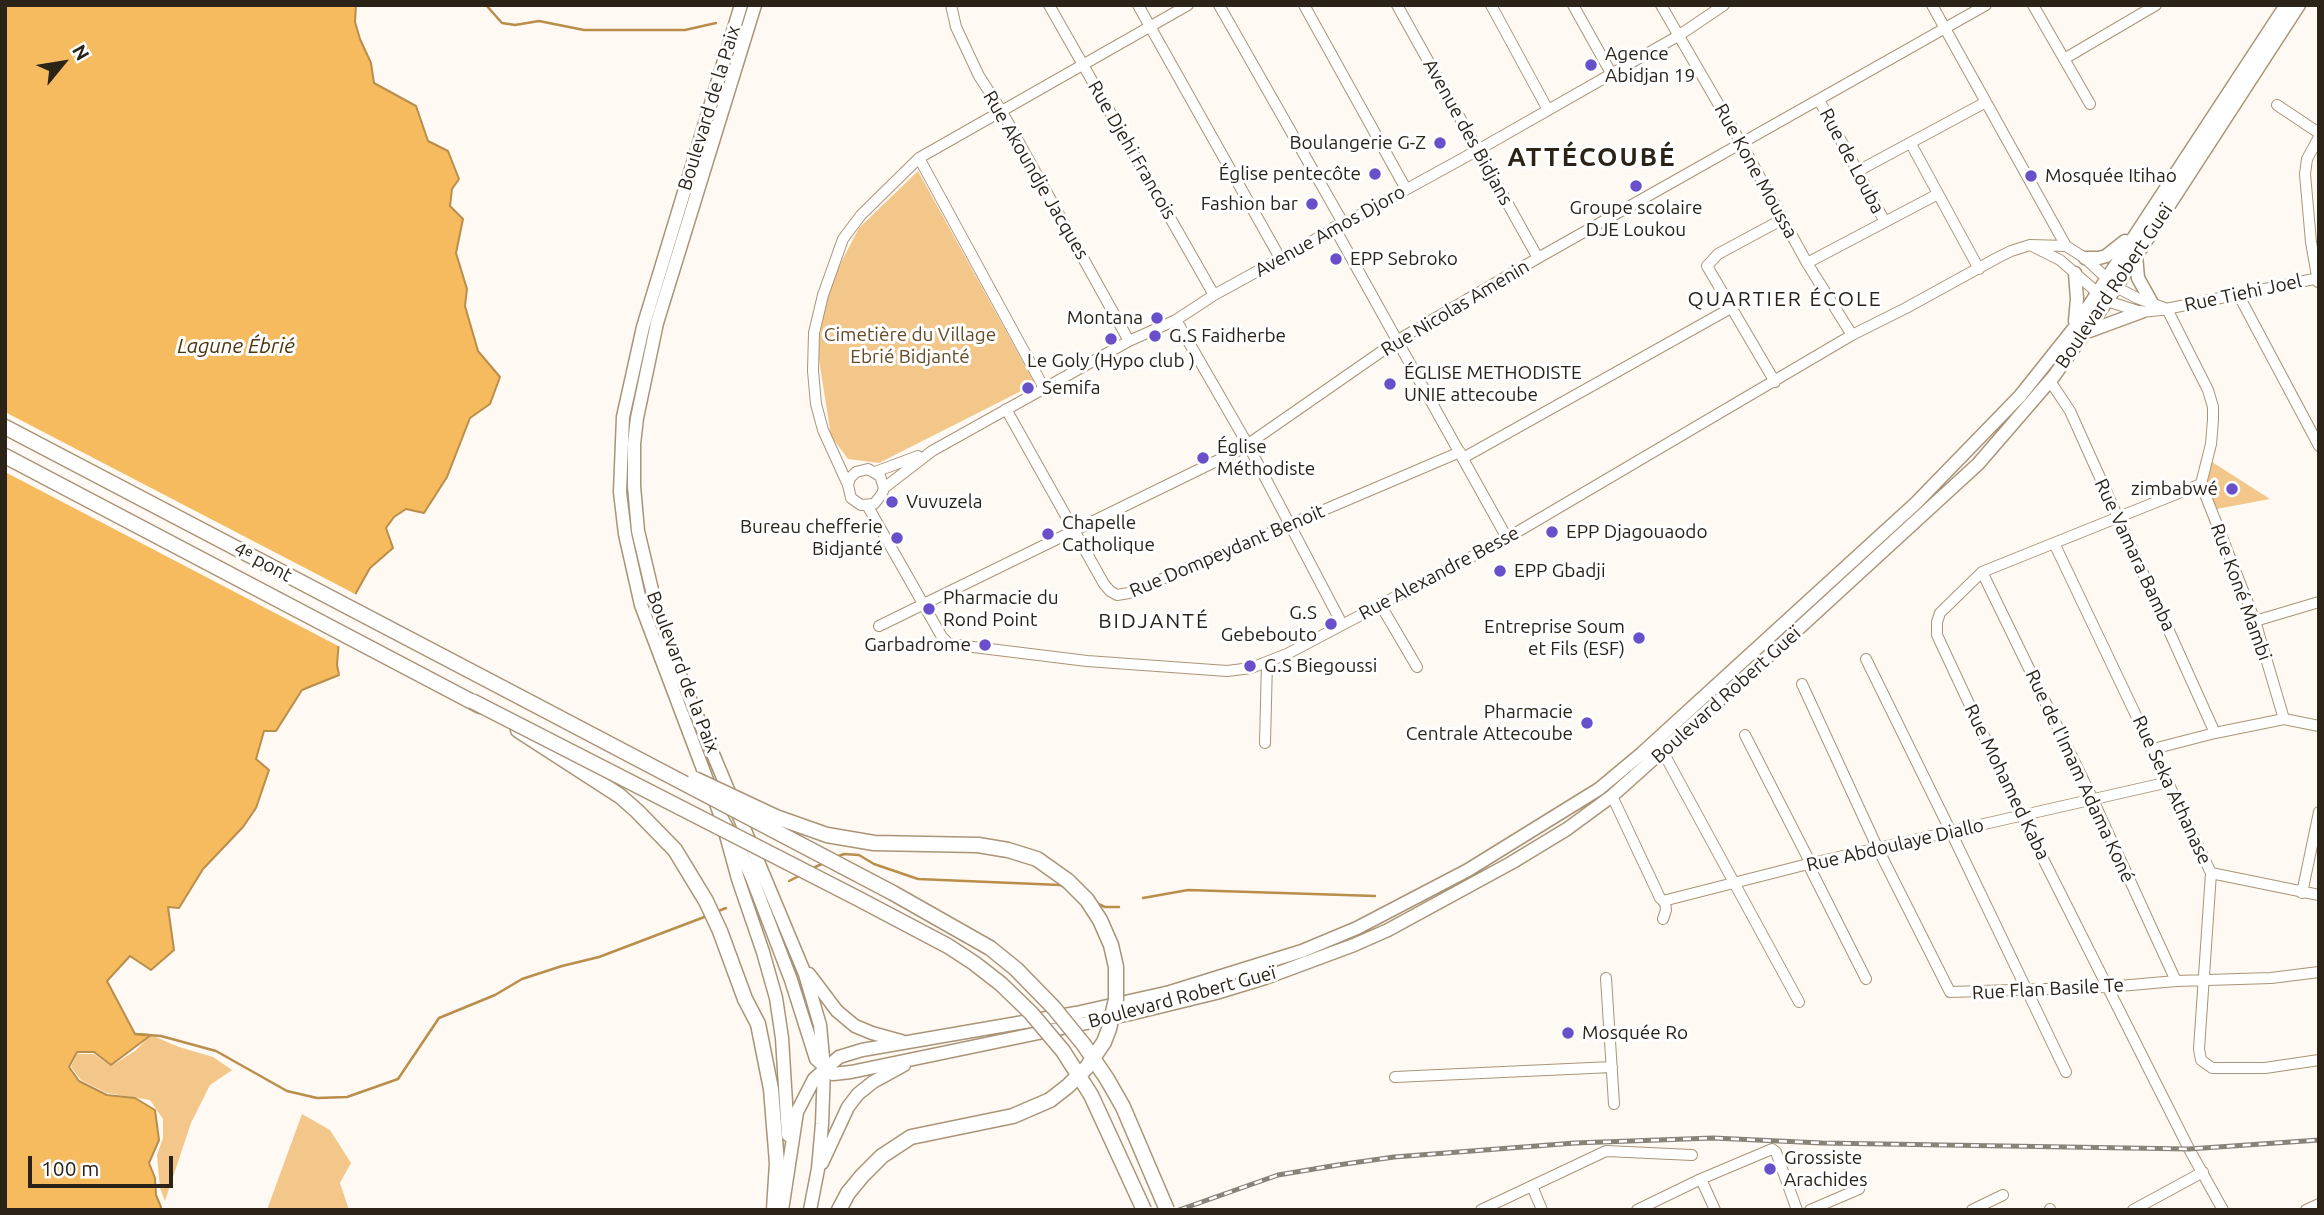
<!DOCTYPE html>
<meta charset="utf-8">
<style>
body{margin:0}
#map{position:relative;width:2324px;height:1215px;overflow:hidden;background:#fef9f3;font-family:Ubuntu,sans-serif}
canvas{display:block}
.frame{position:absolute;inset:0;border:7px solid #2c2318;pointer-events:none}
.north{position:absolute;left:28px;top:28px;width:70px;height:70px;-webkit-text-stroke:5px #fff;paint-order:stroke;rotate:60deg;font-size:19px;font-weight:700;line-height:28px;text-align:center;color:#2c2318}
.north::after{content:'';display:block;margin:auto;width:24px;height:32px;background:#2c2318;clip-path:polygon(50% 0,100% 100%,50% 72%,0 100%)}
.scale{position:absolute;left:28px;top:1156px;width:145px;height:32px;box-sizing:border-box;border:4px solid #2c2318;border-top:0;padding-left:9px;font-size:21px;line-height:24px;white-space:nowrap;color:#2c2318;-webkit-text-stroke:5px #fff;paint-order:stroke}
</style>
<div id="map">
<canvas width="2324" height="1215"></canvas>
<div class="frame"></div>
<div class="north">N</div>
<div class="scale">100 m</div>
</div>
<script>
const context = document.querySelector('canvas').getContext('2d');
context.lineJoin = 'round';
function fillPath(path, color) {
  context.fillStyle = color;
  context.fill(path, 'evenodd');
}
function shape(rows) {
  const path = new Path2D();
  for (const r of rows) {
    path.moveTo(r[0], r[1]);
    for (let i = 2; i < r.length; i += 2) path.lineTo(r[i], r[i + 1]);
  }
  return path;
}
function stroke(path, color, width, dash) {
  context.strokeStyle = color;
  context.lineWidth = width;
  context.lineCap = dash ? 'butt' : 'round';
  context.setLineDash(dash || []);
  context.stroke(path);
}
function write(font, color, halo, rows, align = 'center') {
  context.font = font + ' Ubuntu,sans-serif';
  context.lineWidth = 6;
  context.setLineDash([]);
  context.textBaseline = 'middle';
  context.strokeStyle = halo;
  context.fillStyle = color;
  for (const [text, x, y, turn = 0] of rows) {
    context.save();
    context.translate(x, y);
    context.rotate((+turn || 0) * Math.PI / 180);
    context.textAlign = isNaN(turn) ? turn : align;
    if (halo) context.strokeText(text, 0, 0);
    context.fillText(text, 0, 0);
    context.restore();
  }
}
fillPath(shape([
 [918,171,1035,384,879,463,848,459,831,436,818,353,825,293,859,228],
 [2212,462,2270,499,2211,510,2212,495,2207,483],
 [151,1035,179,1047,213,1057,232,1070,210,1085,191,1123,165,1201,160,1188,157,1155,163,1138,163,1119,150,1100,107,1093,81,1080,71,1067,77,1054,94,1054,111,1066,135,1051],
 [302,1114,330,1130,351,1163,340,1183,349,1210,270,1210,268,1207]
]), '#f3c78a');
const water = shape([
 [5,5,356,5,355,22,360,39,371,63,374,83,416,106,428,141,448,151,459,179,452,189,450,206,463,219,456,253,467,289,465,306,478,351,500,377,490,404,470,418,447,477,424,513,406,509,394,517,386,528,393,548,370,568,356,593,339,640,337,665,339,675,302,690,276,731,264,731,256,759,269,770,256,808,243,827,203,869,179,908,168,907,174,950,151,970,130,956,107,981,135,1034,151,1035,111,1065,94,1052,77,1052,69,1067,79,1081,107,1095,135,1098,155,1110,159,1140,149,1163,155,1178,156,1195,161,1207,160,1210,5,1210,5,5]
]);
fillPath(water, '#f6ba5f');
stroke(water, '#b98d4a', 2);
fillPath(shape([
 [5,412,359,596,353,611,352,628,342,641,342,648,5,472]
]), '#fef9f3');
stroke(shape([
 [486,5,502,23,515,25,539,21,584,30,685,30,716,23],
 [836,857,844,854,859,855,874,864,918,879,1060,885,1065,887],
 [811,869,824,863],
 [789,881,799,876],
 [1143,898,1188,890,1375,896],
 [1096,903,1105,907,1119,907],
 [716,912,726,908],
 [135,1034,161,1036,216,1051,287,1091,317,1098,347,1097,398,1079,439,1018,495,995,522,979,562,966,599,957,707,916]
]), '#b98d4a', 2.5);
const minor = shape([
 [951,5,956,27,979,76,1001,110,1129,341],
 [1049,5,1214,295],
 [1138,5,1280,258],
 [1219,5,1343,223],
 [1304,5,1406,189],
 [1397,5,1538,258],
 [1491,5,1548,110],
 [1573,5,1611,73],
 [1661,5,1741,143,1807,263,1852,335],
 [1932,5,2066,246,2085,258,2116,287,2137,298,2167,309],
 [2033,5,2090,104],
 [2064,59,2156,5],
 [1819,100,1885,222],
 [2277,105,2319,133],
 [1911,144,1979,269],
 [919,158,1044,388],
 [1858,171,1986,102],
 [1334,227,1507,538],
 [2032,246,2060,260,2107,301,2141,312,2161,310,2319,278],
 [1807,263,1938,194],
 [2318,282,2311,242,2305,174,2307,159,2319,137],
 [2238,294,2319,446],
 [2167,309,2208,390,2213,407,2213,420,2211,444,2201,484,2255,621,2284,719],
 [1176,320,1248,445,1342,624],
 [2050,381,2070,411,2215,733],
 [1775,382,1707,266,1718,254,1783,219],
 [1006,409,1104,584,1110,591,1117,595,1129,593,1460,452],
 [1463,458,1731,308],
 [875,472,918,456],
 [2201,484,1982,572,1940,613,1937,622,1937,635,2021,815,2189,1149,2223,1210],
 [848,485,850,478,856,472,868,469,880,476,884,488,882,494,874,504,861,505,851,498,848,485,823,430,816,404,813,371,814,333,823,295,843,239,861,215,919,158,1188,5],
 [884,488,932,451,1129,341,1176,320,1214,295,1478,150,1678,36,1724,5],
 [867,505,942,637,949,644,1087,661,1227,671,1251,668,1287,654,1507,538,1852,335,1906,308,1997,258,2011,251,2030,245,2066,246],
 [2054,543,2211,873,2199,1049,2201,1060,2212,1068,2265,1068,2319,1060],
 [1982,572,2093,800,2176,981],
 [1380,604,1417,667],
 [2255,621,2319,602],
 [879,626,1241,449,1398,340,1538,258,1986,5],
 [1866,659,1951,832,2066,1072],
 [1802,684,1878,849,1950,992,2108,987,2176,981,2271,978,2319,972],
 [1745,735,1811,864],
 [1265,743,1267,662],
 [2153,749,2215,733,2284,719,2319,726],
 [1663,752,1799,1002],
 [1612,796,1660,898,1665,902,1666,910,1663,919],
 [1808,864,1866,979],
 [2211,873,2319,895],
 [2302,893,2319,812],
 [1663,901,1808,864,2169,782],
 [1606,978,1614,1104],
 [1395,1077,1612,1067],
 [1701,1179,1715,1210],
 [1532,1186,1542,1210],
 [2050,1209,2050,1210],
 [1481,1210,1606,1151,1692,1155],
 [1637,1210,1701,1179,1772,1149,1776,1152,1797,1210],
 [1810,1210,1859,1189],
 [1972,1210,2003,1195],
 [2133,1210,2203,1172],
 [2306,1210,2319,1204]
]);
const major = shape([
 [741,5,643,327,623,417,620,492,625,534,641,605,721,817,738,879,763,952,776,998,782,1038,788,1135],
 [755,5,657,323,637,418,634,444,634,486,638,531,656,607,675,663,805,974,820,1025,824,1068,822,1124,818,1169,810,1210],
 [2136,255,2138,278,2153,305],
 [2085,258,2099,258,2106,256,2125,241],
 [2075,273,2077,299,2075,321],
 [2084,333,2141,312],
 [721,817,742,855,752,878,791,980,816,1059,833,1074,851,1072,1130,1014,1216,993,1265,978,1354,945,1388,930,1511,863,1567,829,1612,796,1773,652,1978,464,2054,376,2107,301,2299,5],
 [809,974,837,1011,855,1026,872,1033,901,1041],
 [822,1163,848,1107,858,1094,873,1082,904,1065],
 [782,1210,797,1112,814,1079,839,1057,862,1050,1076,1013,1170,992,1302,951,1357,928,1468,870,1599,789,1641,754,1916,503,2020,396,2075,327,2286,5]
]);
const highway = shape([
 [5,427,520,697],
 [5,456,480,706],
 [518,730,620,796,637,811,675,850,706,901,720,931,745,999,758,1024,771,1089,777,1163,774,1210],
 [839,1210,848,1193,862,1176,882,1156,911,1137,1013,1116,1050,1100]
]);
stroke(minor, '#aa9477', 12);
stroke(major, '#aa9477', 15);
stroke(highway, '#aa9477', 17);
stroke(minor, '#fff', 10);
stroke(major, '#fff', 12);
stroke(highway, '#fff', 14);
const rail = shape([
 [1179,1210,1278,1175,1338,1165,1394,1157,1575,1143,1713,1138,1822,1143,2189,1149,2319,1140]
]);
stroke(rail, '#898279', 5);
stroke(rail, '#fff', 2.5, [8]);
const highwayBridge = shape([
 [520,697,893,893,990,948,1016,969,1054,1008,1084,1045,1107,1079,1123,1107,1167,1210],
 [472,701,857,898,948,946,974,963,1001,984,1031,1013,1063,1051,1091,1095,1144,1210],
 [695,779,776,817,827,835,874,843,978,845,1008,850,1037,859,1068,881,1087,900,1100,920,1111,945,1116,967,1116,999,1109,1029,1104,1042,1087,1067,1068,1086,1050,1100]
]);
stroke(highwayBridge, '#aa9477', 17, []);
stroke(highwayBridge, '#fff', 14);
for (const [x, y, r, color] of [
 [1591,65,7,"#6950ca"],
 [1440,143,7,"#6950ca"],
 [1375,174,7,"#6950ca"],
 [2031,176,7,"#6950ca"],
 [1636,186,7,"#6950ca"],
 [1312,204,7,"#6950ca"],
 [1336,259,7,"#6950ca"],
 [1157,318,7,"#6950ca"],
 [1155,336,7,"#6950ca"],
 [1111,339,7,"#6950ca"],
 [1390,384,7,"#6950ca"],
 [1028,388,7,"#6950ca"],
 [1203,458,7,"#6950ca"],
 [2232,489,7,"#6950ca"],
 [892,502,7,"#6950ca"],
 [1552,532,7,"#6950ca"],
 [1048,534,7,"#6950ca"],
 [897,538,7,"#6950ca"],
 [1500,571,7,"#6950ca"],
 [929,609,7,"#6950ca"],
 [1331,624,7,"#6950ca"],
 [1639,638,7,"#6950ca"],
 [985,645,7,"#6950ca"],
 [1250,666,7,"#6950ca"],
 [1587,723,7,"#6950ca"],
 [1568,1033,7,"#6950ca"],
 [1770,1169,7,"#6950ca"]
]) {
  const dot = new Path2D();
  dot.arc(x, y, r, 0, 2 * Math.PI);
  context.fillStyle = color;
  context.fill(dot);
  stroke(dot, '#fff', 2.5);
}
write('19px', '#2c2318', '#fff', [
 ["Agence",1605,54],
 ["Abidjan 19",1605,76],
 ["Boulangerie G-Z",1426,143,"right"],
 ["Église pentecôte",1361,174,"right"],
 ["Mosquée Itihao",2045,176],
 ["Fashion bar",1298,204,"right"],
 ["Groupe scolaire",1636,208,"center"],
 ["DJE Loukou",1636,230,"center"],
 ["EPP Sebroko",1350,259],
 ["Montana",1143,318,"right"],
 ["G.S Faidherbe",1169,336],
 ["Le Goly (Hypo club )",1111,361,"center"],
 ["ÉGLISE METHODISTE",1404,373],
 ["UNIE attecoube",1404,395],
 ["Semifa",1042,388],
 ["Église",1217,447],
 ["Méthodiste",1217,469],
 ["zimbabwé",2218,489,"right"],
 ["Vuvuzela",906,502],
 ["Chapelle",1062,523],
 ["Catholique",1062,545],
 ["Bureau chefferie",883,527,"right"],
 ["Bidjanté",883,549,"right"],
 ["EPP Djagouaodo",1566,532],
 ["EPP Gbadji",1514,571],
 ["Pharmacie du",943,598],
 ["Rond Point",943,620],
 ["G.S",1317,613,"right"],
 ["Gebebouto",1317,635,"right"],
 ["Entreprise Soum",1625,627,"right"],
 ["et Fils (ESF)",1625,649,"right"],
 ["Garbadrome",971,645,"right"],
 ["G.S Biegoussi",1264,666],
 ["Pharmacie",1573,712,"right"],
 ["Centrale Attecoube",1573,734,"right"],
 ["Mosquée Ro",1582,1033],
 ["Grossiste",1784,1158],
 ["Arachides",1784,1180]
], 'left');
write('19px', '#2c2318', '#fff', [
 ["Boulevard de la Paix",709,108,-73],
 ["Avenue des Bidjans",1468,132,61],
 ["Rue Djehi Francois",1132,150,60],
 ["Rue de Louba",1852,161,62],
 ["Rue Kone Moussa",1756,171,61],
 ["Rue Akoundje Jacques",1036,175,60],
 ["Avenue Amos Djoro",1330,231,-29],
 ["Boulevard Robert Gueï",2114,286,-56],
 ["Rue Tiehi Joel",2243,293,-12],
 ["Rue Nicolas Amenin",1455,308,-31],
 ["Rue Dompeydant Benoit",1227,551,-23],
 ["Rue Vamara Bamba",2135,555,65],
 ["4ᵉ pont",263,562,28],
 ["Rue Alexandre Besse",1439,573,-28],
 ["Rue Koné Mambi",2241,592,70],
 ["Boulevard de la Paix",683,672,69],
 ["Boulevard Robert Gueï",1726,695,-42],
 ["Rue de l'Imam Adama Koné",2080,776,65],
 ["Rue Mohamed Kaba",2007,782,64],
 ["Rue Seka Athanase",2172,790,65],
 ["Rue Abdoulaye Diallo",1895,845,-13],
 ["Rue Flan Basile Te",2048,989,-3],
 ["Boulevard Robert Gueï",1182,997,-15]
]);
write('19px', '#654b26', '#fff', [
 ["Cimetière du Village",910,335],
 ["Ebrié Bidjanté",910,357]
]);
context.letterSpacing = '2px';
write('21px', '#2c2318', '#fff', [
 ["QUARTIER ÉCOLE",1785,299],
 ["BIDJANTÉ",1154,621]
]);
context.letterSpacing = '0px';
write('italic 21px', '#4c340c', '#fff', [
 ["Lagune Ébrié",236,346]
]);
context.letterSpacing = '2px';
write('bold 26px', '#2c2318', '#fff', [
 ["ATTÉCOUBÉ",1592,157]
]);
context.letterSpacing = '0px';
</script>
